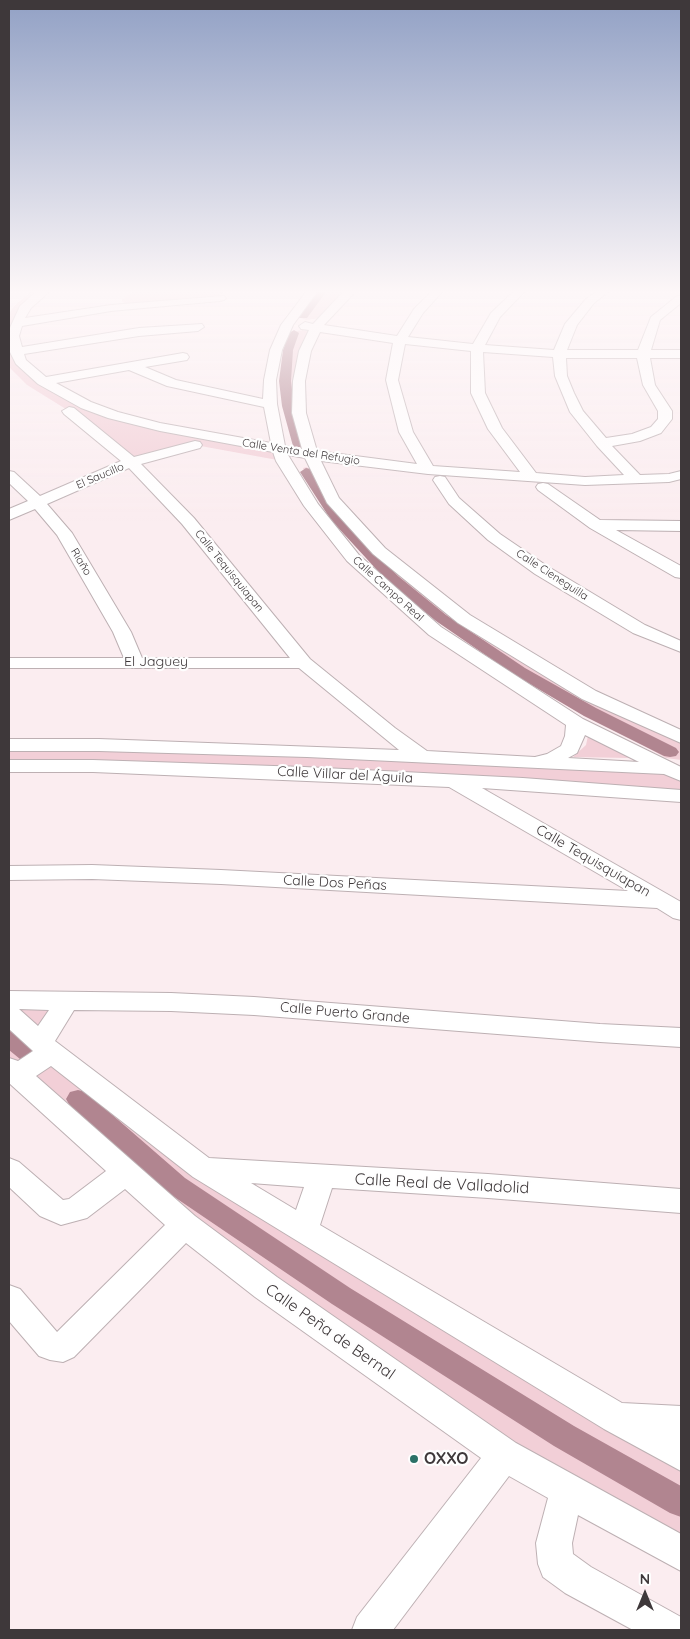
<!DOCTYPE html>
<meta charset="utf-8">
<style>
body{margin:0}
#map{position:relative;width:690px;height:1639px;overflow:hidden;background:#fbedf0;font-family:Quicksand,sans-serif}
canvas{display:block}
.frame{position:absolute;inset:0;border:10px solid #3e383a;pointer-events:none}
.north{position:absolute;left:620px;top:1569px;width:50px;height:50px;-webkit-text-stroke:4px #fefefe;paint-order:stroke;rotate:0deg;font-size:14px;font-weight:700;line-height:20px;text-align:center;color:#3e383a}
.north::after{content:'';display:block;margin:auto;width:18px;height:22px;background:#3e383a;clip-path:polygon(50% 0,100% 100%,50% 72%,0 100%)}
</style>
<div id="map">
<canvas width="690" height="1639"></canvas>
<div class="frame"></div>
<div class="north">N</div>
</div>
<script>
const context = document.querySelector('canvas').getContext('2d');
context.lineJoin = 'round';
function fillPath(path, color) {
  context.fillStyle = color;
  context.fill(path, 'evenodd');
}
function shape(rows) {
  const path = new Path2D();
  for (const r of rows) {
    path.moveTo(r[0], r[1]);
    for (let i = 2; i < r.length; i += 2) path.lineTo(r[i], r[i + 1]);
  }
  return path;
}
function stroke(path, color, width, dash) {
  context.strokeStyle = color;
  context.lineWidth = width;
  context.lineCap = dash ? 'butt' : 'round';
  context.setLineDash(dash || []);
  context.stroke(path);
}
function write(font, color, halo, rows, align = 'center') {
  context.font = font + ' Quicksand,sans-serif';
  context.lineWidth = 4.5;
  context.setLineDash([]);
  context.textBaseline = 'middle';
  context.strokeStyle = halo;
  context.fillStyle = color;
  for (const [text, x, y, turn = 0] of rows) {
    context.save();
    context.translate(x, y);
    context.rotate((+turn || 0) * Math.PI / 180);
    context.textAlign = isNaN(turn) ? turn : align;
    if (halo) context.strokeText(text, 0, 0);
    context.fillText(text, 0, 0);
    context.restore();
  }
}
fillPath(shape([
 [31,292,43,292,17,323,16,352,43,381,113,415,279,450,283,461,195,445,131,462,69,411,27,385,9,367,9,314,14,306],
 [133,292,223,292,217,297,144,303,128,304,122,302,122,299],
 [320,292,345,292,321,318,306,320,301,318],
 [303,330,309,332,298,361,304,447,300,448,295,446,287,413,282,389,281,370,285,350,292,332],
 [307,467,328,500,434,599,656,731,681,743,681,760,666,758,503,667,461,638,393,582,342,526,308,480,303,468],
 [588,736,629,758,573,757,586,745],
 [9,745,99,745,671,769,681,775,681,796,523,784,93,766,9,766],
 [9,1000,67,1001,41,1042,203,1169,616,1418,681,1455,681,1553,504,1455,266,1287,9,1068]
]), '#f2cfd7');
fillPath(shape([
 [316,292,326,292,307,318,299,318,298,316,316,292],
 [294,330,299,333,293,350,291,381,294,406,305,446,299,450,293,446,282,406,279,381,283,350,289,333,294,330],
 [306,468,311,469,341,514,367,544,398,576,446,615,525,668,596,708,676,748,679,752,676,756,670,757,664,756,584,716,513,674,436,621,388,582,331,520,300,472,306,468],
 [9,1030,17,1032,36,1047,39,1053,36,1059,28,1062,20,1059,9,1050,9,1030],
 [78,1090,86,1092,185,1178,350,1288,574,1426,681,1486,681,1517,670,1513,554,1446,332,1304,167,1192,70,1106,66,1099,70,1092,78,1090]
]), '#b18590');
const minor = shape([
 [36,292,49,292,31,308,25,318,111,305,224,296,226,298,224,300,220,301,111,311,22,326,19,336,22,347,139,328,202,324,204,327,198,331,139,336,24,354,26,360,46,377,183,353,187,354,189,357,187,360,145,367,176,380,263,399,264,380,270,350,281,325,306,292,317,292,293,325,282,350,276,380,277,404,285,446,302,449,292,413,293,381,299,351,309,330,301,329,299,326,305,322,313,324,343,292,355,292,324,325,397,336,414,309,431,292,442,292,423,313,408,337,473,344,491,313,513,292,524,292,500,317,485,345,554,350,565,324,586,299,596,292,608,292,594,303,577,325,567,350,638,350,651,317,677,296,681,295,681,303,660,320,651,350,681,350,681,358,650,358,655,385,672,411,672,419,661,433,640,441,612,446,640,475,669,474,681,471,681,479,669,482,585,485,428,474,321,461,339,498,385,548,470,615,596,691,681,730,681,743,582,699,458,623,373,554,327,503,305,458,288,455,318,504,359,555,441,627,583,719,681,767,681,781,664,774,307,757,99,751,9,751,9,739,99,739,399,750,299,668,9,668,9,658,124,658,113,632,57,535,35,509,9,520,9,509,28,501,9,483,9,471,14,472,40,496,121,461,64,414,62,411,69,407,74,408,134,457,195,441,200,442,202,445,200,448,141,464,194,518,310,659,395,728,427,751,535,757,547,754,561,746,565,736,566,725,429,635,347,561,304,506,276,461,273,452,160,431,108,418,81,408,38,384,16,364,10,352,9,343,9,330,20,306,36,292],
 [320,332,393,343,386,380,399,432,417,464,317,451,306,413,305,381,311,351,320,332],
 [405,344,471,351,471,393,488,429,520,472,433,466,413,432,398,380,405,344],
 [483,352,553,357,555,376,570,412,597,446,624,475,585,477,536,473,502,428,485,393,483,352],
 [566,358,637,358,643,385,658,411,658,419,651,427,632,434,606,438,583,411,574,393,567,376,566,358],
 [129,370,167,386,264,407,271,443,160,423,118,412,91,402,56,383,129,370],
 [129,468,182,524,290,658,142,658,131,632,72,533,47,504,129,468],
 [585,735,639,762,568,758,577,753,585,735],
 [440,476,445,477,459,498,500,534,547,566,645,625,681,641,681,652,633,633,535,574,488,540,449,504,433,480,435,477,440,476],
 [543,483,548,484,600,520,681,521,681,531,616,530,681,566,681,578,675,577,590,528,538,490,536,487,538,484,543,483],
 [9,760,93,760,304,767,523,778,681,790,681,802,482,788,681,902,681,920,673,918,657,908,221,884,92,879,9,880,9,866,92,865,221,870,628,891,449,787,93,772,9,772,9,760],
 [9,991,171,993,254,997,600,1024,681,1028,681,1047,600,1042,254,1015,171,1011,74,1010,55,1041,209,1158,488,1174,681,1189,681,1213,488,1198,332,1188,320,1225,622,1403,681,1406,681,1471,604,1429,193,1177,51,1066,36,1076,195,1216,277,1277,516,1443,681,1534,681,1571,578,1515,572,1543,573,1554,591,1567,681,1617,681,1630,633,1630,565,1593,543,1577,538,1564,536,1543,548,1498,509,1476,393,1630,352,1630,357,1617,481,1458,255,1297,186,1243,74,1357,63,1362,50,1360,39,1356,9,1321,9,1285,20,1289,57,1332,165,1225,125,1189,87,1218,61,1225,40,1216,9,1187,9,1158,19,1162,63,1200,69,1199,106,1171,9,1083,9,1058,18,1061,33,1051,9,1029,9,991],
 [19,1009,49,1010,38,1026,19,1009],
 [251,1183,304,1187,296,1210,251,1183]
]);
stroke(minor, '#bdb0b3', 2);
fillPath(minor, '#fff');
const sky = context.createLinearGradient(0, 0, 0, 521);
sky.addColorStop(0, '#92a1c5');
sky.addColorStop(0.56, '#fdf7f8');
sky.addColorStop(1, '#fdf7f800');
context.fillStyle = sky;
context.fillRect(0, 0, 690, 521);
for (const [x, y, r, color] of [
 [414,1459,5,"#2b7167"]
]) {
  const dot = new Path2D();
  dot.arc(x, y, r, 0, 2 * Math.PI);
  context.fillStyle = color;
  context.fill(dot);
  stroke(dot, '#fefefe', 2);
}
write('11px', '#3e383a', '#fefefe', [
 ["Calle Venta del Refugio",301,452,9],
 ["El Saucillo",100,476,-23],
 ["Riaño",81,562,59],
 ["Calle Tequisquiapan",229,571,51],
 ["Calle Cieneguilla",552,575,33],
 ["Calle Campo Real",388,589,42]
]);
write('14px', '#3e383a', '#fefefe', [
 ["El Jaguey",156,662],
 ["Calle Villar del Águila",345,775,3],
 ["Calle Tequisquiapan",593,861,30],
 ["Calle Dos Peñas",335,883,3],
 ["Calle Puerto Grande",345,1013,5]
]);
write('16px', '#3e383a', '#fefefe', [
 ["Calle Real de Valladolid",442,1184,3],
 ["Calle Peña de Bernal",330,1332,35]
]);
write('bold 16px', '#3e383a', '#fefefe', [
 ["OXXO",424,1459]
], 'left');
</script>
